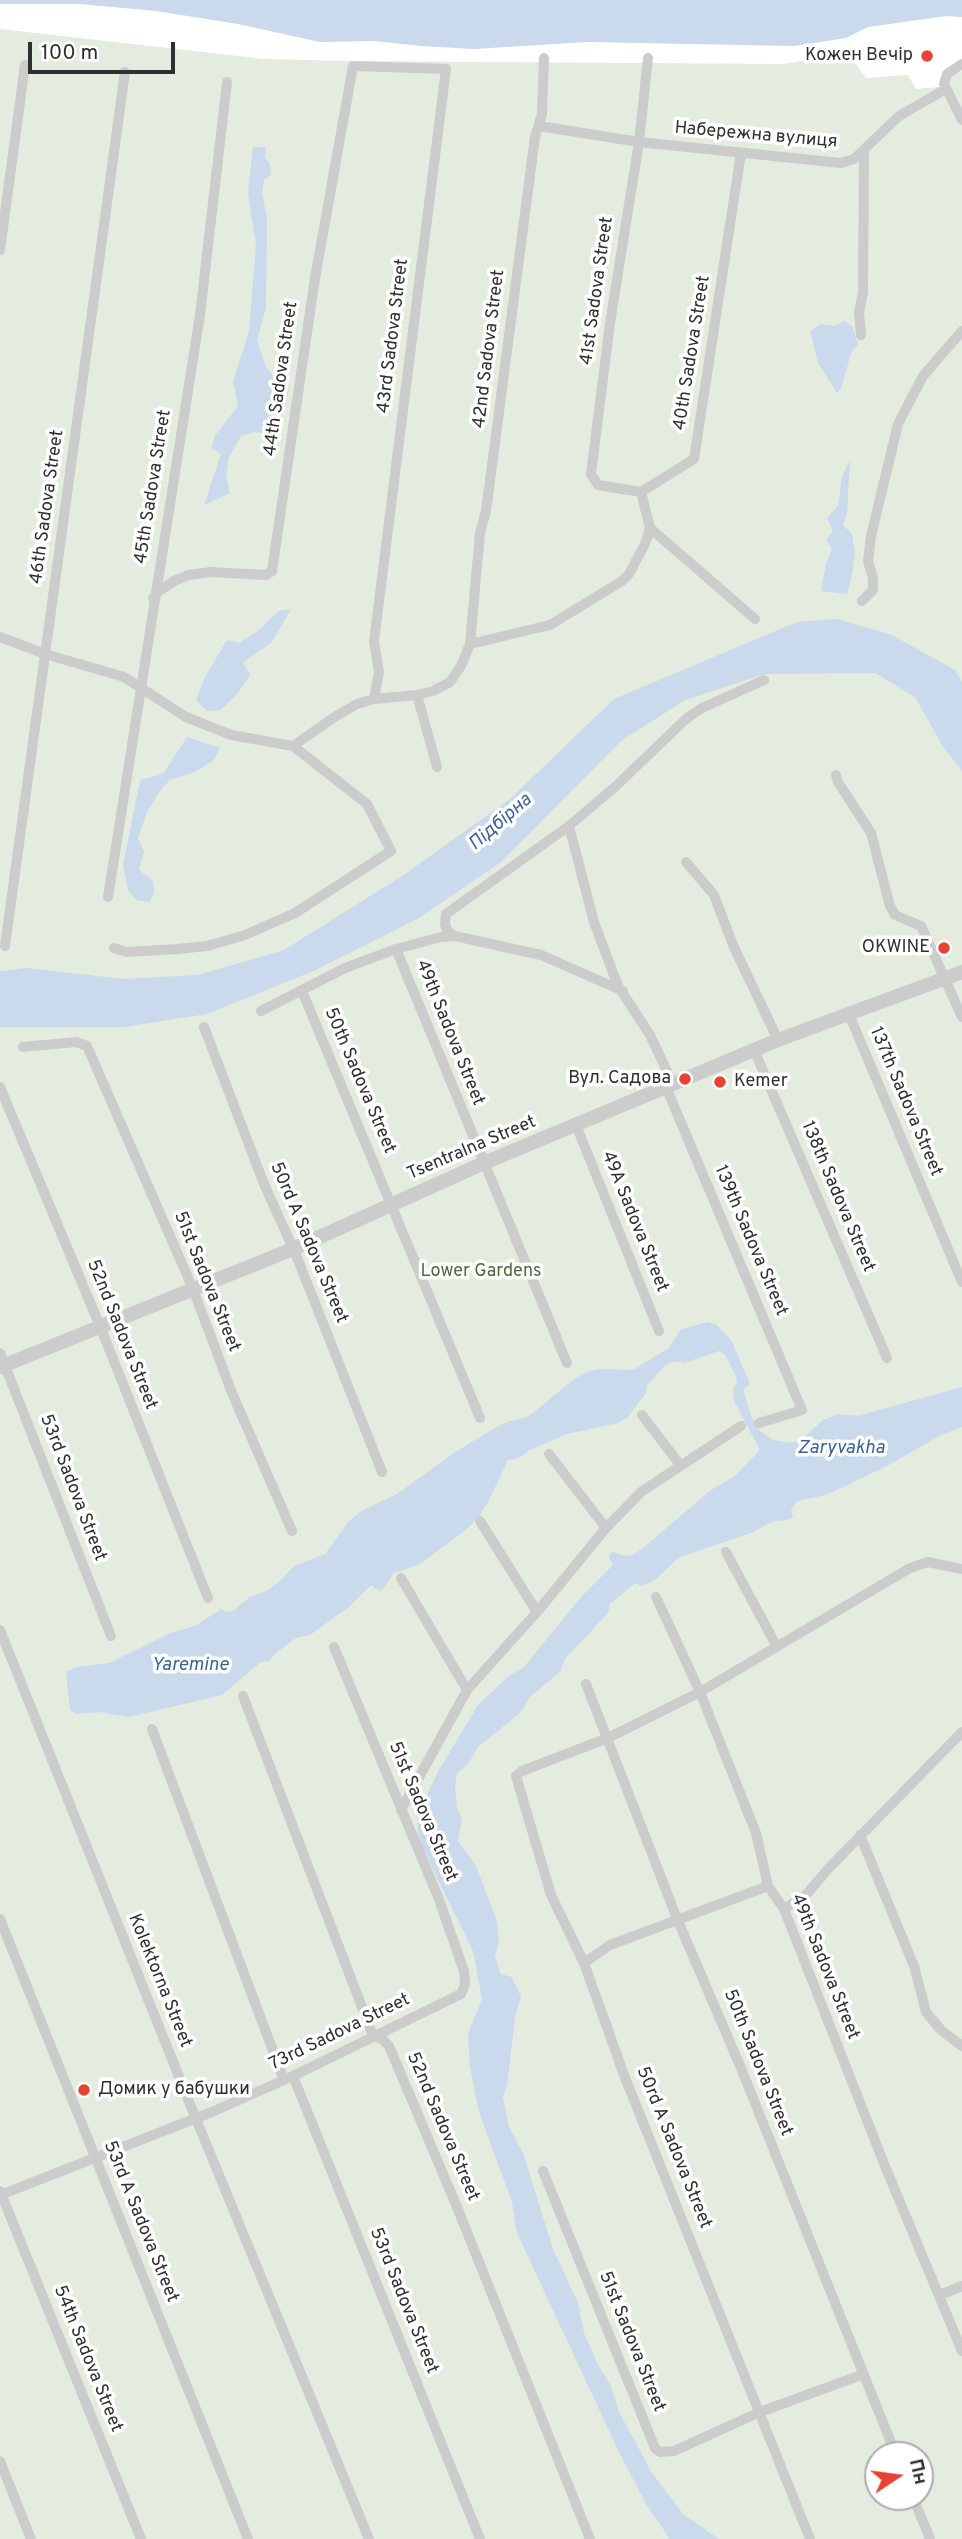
<!DOCTYPE html>
<meta charset="utf-8">
<style>
body{margin:0}
#map{position:relative;width:962px;height:2539px;overflow:hidden;background:#fff;font-family:Overpass,sans-serif}
canvas{display:block}
.north{position:absolute;left:864px;top:2441px;width:70px;height:70px;box-sizing:border-box;background:#fff;border:2px solid #acacac;border-radius:50%;rotate:77deg;font-size:19px;font-weight:700;line-height:28px;text-align:center;color:#2f2f2f}
.north::after{content:'';display:block;margin:auto;width:24px;height:32px;background:#e54333;clip-path:polygon(50% 0,100% 100%,50% 72%,0 100%)}
.scale{position:absolute;left:28px;top:42px;width:147px;height:32px;box-sizing:border-box;border:4px solid #2f2f2f;border-top:0;padding-left:9px;font-size:21px;line-height:24px;white-space:nowrap;color:#2f2f2f;-webkit-text-stroke:5px #fff;paint-order:stroke}
</style>
<div id="map">
<canvas width="962" height="2539"></canvas>
<div class="north">Пн</div>
<div class="scale">100 m</div>
</div>
<script>
const context = document.querySelector('canvas').getContext('2d');
context.lineJoin = 'round';
function fillPath(path, color) {
  context.fillStyle = color;
  context.fill(path, 'evenodd');
}
function shape(rows) {
  const path = new Path2D();
  for (const r of rows) {
    path.moveTo(r[0], r[1]);
    for (let i = 2; i < r.length; i += 2) path.lineTo(r[i], r[i + 1]);
  }
  return path;
}
function stroke(path, color, width, dash) {
  context.strokeStyle = color;
  context.lineWidth = width;
  context.lineCap = dash ? 'butt' : 'round';
  context.setLineDash(dash || []);
  context.stroke(path);
}
function write(font, color, halo, rows, align = 'center') {
  context.font = font + ' Overpass,sans-serif';
  context.lineWidth = 7;
  context.setLineDash([]);
  context.textBaseline = 'middle';
  context.strokeStyle = halo;
  context.fillStyle = color;
  for (const [text, x, y, turn = 0] of rows) {
    context.save();
    context.translate(x, y);
    context.rotate((+turn || 0) * Math.PI / 180);
    context.textAlign = isNaN(turn) ? turn : align;
    if (halo) context.strokeText(text, 0, 0);
    context.fillText(text, 0, 0);
    context.restore();
  }
}
fillPath(shape([
 [0,29,265,59,347,61,783,64,848,53,866,78,908,75,916,89,950,86,947,77,962,71,962,2539,0,2539],
 [878,2455,920,2455,920,2497,878,2497]
]), '#e3ecde');
fillPath(shape([
 [0,0,962,0,962,17,947,16,868,27,846,38,795,46,587,42,474,49,421,46,374,41,320,42,238,24,156,11,79,4,0,4],
 [253,147,266,147,265,157,270,165,271,175,264,180,262,194,267,218,266,308,257,340,266,368,273,375,284,377,289,390,280,427,269,434,255,432,241,436,229,457,226,476,230,493,204,505,221,454,212,448,214,437,238,406,233,381,249,332,256,245,248,193],
 [844,321,852,326,858,344,851,353,841,389,837,393,818,363,810,331,821,324,834,326],
 [850,461,847,513,843,525,852,534,855,554,851,580,847,594,821,591,826,564,832,549,826,540,833,531,827,518,838,506,842,476],
 [291,609,272,642,243,662,250,675,237,694,221,710,207,711,196,700,205,677,227,640,239,643,259,630,279,611],
 [837,619,892,635,955,670,962,682,962,771,942,745,915,697,875,673,765,674,685,700,621,741,500,863,417,919,316,970,207,1014,123,1027,0,1027,0,971,27,968,123,979,198,975,284,950,402,876,509,800,614,699,797,622],
 [187,737,220,748,214,760,195,772,170,780,161,789,147,812,138,838,144,852,139,870,153,881,154,892,150,902,136,900,128,890,123,866,140,780,163,774],
 [707,1322,717,1325,731,1340,750,1384,743,1389,751,1416,760,1431,773,1440,791,1443,801,1440,823,1420,838,1414,858,1416,962,1387,962,1427,941,1435,887,1466,826,1495,797,1501,791,1510,793,1517,787,1520,774,1521,751,1533,686,1555,678,1558,655,1580,642,1586,635,1583,610,1604,608,1613,565,1659,560,1672,530,1697,521,1712,478,1747,468,1764,457,1773,455,1786,457,1807,462,1820,458,1841,476,1866,496,1918,499,1942,495,1957,501,1974,512,1977,521,1997,515,2018,507,2085,503,2097,509,2127,523,2153,553,2249,578,2303,584,2333,597,2363,611,2386,619,2412,652,2473,684,2515,719,2539,670,2539,646,2504,619,2452,517,2233,512,2202,479,2112,470,2067,468,2034,482,1999,473,1951,421,1845,418,1833,417,1815,439,1770,478,1705,509,1676,524,1667,581,1597,613,1565,609,1557,612,1551,620,1555,631,1556,642,1549,711,1490,735,1476,760,1450,734,1401,733,1389,737,1383,736,1376,725,1355,719,1351,684,1363,675,1361,666,1365,647,1385,646,1393,627,1418,618,1423,567,1434,530,1450,519,1458,508,1460,489,1500,480,1515,467,1529,420,1564,394,1573,383,1589,379,1591,371,1585,349,1607,310,1635,296,1638,277,1652,269,1661,261,1662,222,1695,129,1717,99,1712,76,1714,70,1710,66,1672,76,1667,109,1663,171,1633,195,1626,221,1609,226,1612,233,1611,250,1597,267,1591,280,1581,294,1566,325,1554,349,1521,363,1510,397,1494,457,1451,493,1429,507,1422,528,1417,573,1380,589,1371,602,1369,633,1370,669,1348,680,1330]
]), '#cad9ec');
stroke(shape([
 [962,64,947,74,944,84,962,120],
 [539,126,639,142,841,163,854,159,899,116,946,89],
 [0,250,25,65],
 [861,335,859,312,863,292,864,150],
 [641,492,598,485,591,474,610,323,639,142,648,58],
 [650,528,755,619],
 [153,598,159,591,174,581,189,575,211,572,266,575,272,571,315,278,353,66,446,69,374,641,379,672,374,699],
 [862,601,873,590,873,578,868,561,871,536,898,424,923,376,962,331],
 [0,637,45,654,124,677,186,717,231,735,293,746,336,716,357,704,374,699,417,695,433,691,450,682,461,666,470,644,550,625,622,581,629,574,645,544,650,528,641,492,694,459,741,153],
 [470,644,480,533,486,511,535,137,542,114,544,58],
 [417,695,437,767],
 [836,775,838,782,871,833,890,906,895,915,921,926,962,1017],
 [569,826,594,922,618,986,650,1035,673,1084],
 [686,862,714,895,733,945,778,1040],
 [108,897,200,315,227,82],
 [455,936,448,932,445,925,446,914,569,826,616,786,687,718,702,708,764,680],
 [5,946,125,72],
 [114,948,127,952,177,949,207,946,245,935,295,913,391,851,367,804,293,746],
 [396,949,567,1363],
 [302,991,480,1418],
 [261,1011,345,968,396,949,441,937,455,936,541,955,623,991],
 [848,1012,962,1282],
 [204,1027,264,1184,296,1255,382,1472],
 [23,1047,76,1042,87,1046,193,1289,232,1393,292,1531],
 [754,1050,887,1358],
 [0,1087,102,1331,208,1598],
 [666,1087,802,1410,759,1423],
 [576,1125,659,1331],
 [0,1353,111,1636],
 [642,1415,681,1466],
 [549,1454,606,1528],
 [480,1521,537,1612],
 [726,1552,777,1647],
 [401,1578,467,1690],
 [656,1597,700,1692,756,1833,768,1886,784,1909,885,2166,962,2351],
 [0,1630,196,2119,369,2539],
 [586,1684,678,1921,741,2068,896,2455],
 [243,1696,373,2036,382,2039,389,2046,457,2207,590,2539],
 [152,1729,284,2080],
 [401,1810,467,1690,537,1612,606,1528,641,1492,741,1426],
 [860,1835,914,1966,926,2012,941,2030,962,2046],
 [784,1909,806,1895,828,1869,962,1732],
 [0,1919,248,2539],
 [584,1963,610,1945,768,1886],
 [293,2076,480,2539],
 [543,2171,655,2448,660,2452,674,2451,760,2412,864,2374],
 [0,2191,141,2539],
 [0,2195,212,2112,293,2076,461,1994,465,1984,464,1971,438,1897,334,1647],
 [940,2295,962,2286],
 [0,2461,31,2539],
 [913,2497,930,2539],
 [810,2539,624,2075,584,1963,551,1895,516,1776,522,1771,608,1738,700,1692,910,1568,928,1562,962,1569]
]), '#ccc', 10);
stroke(shape([
 [0,1367,293,1249,484,1163,778,1040,962,972]
]), '#ccc', 14);
for (const [x, y, r, color] of [
 [927,56,7,"#e54333"],
 [944,948,7,"#e54333"],
 [685,1079,7,"#e54333"],
 [720,1082,7,"#e54333"],
 [84,2090,7,"#e54333"]
]) {
  const dot = new Path2D();
  dot.arc(x, y, r, 0, 2 * Math.PI);
  context.fillStyle = color;
  context.fill(dot);
  stroke(dot, '#fff', 2.5);
}
write('18px', '#2f2f2f', '#fff', [
 ["Кожен Вечір",913,56],
 ["OKWINE",930,948],
 ["Вул. Садова",671,1079],
 ["Kemer",734,1082,"left"],
 ["Домик у бабушки",98,2090,"left"]
], 'right');
write('18px', '#2f2f2f', '#fff', [
 ["Набережна вулиця",756,136,5],
 ["41st Sadova Street",598,291,-82],
 ["43rd Sadova Street",394,336,-83],
 ["42nd Sadova Street",490,349,-83],
 ["40th Sadova Street",693,353,-81],
 ["44th Sadova Street",282,379,-82],
 ["45th Sadova Street",154,487,-81],
 ["46th Sadova Street",48,507,-82],
 ["49th Sadova Street",449,1033,68],
 ["50th Sadova Street",359,1081,67],
 ["137th Sadova Street",905,1102,67],
 ["Tsentralna Street",472,1149,-23],
 ["138th Sadova Street",837,1197,67],
 ["49A Sadova Street",634,1222,68],
 ["139th Sadova Street",750,1241,67],
 ["50rd A Sadova Street",308,1243,67],
 ["51st Sadova Street",206,1282,68],
 ["52nd Sadova Street",121,1335,68],
 ["53rd Sadova Street",72,1488,69],
 ["51st Sadova Street",422,1812,67],
 ["49th Sadova Street",824,1967,68],
 ["Kolektorna Street",159,1981,68],
 ["73rd Sadova Street",340,2033,-26],
 ["50th Sadova Street",757,2063,68],
 ["52nd Sadova Street",442,2127,67],
 ["50rd A Sadova Street",673,2148,68],
 ["53rd A Sadova Street",140,2222,68],
 ["53rd Sadova Street",403,2301,68],
 ["51st Sadova Street",631,2342,68],
 ["54th Sadova Street",87,2359,68]
]);
write('18px', '#4b6b3d', '#fff', [
 ["Lower Gardens",481,1272]
]);
write('italic 19px', '#3d6392', '#fff', [
 ["Підбірна",501,823,-41],
 ["Zaryvakha",841,1449],
 ["Yaremine",190,1666]
]);
</script>
